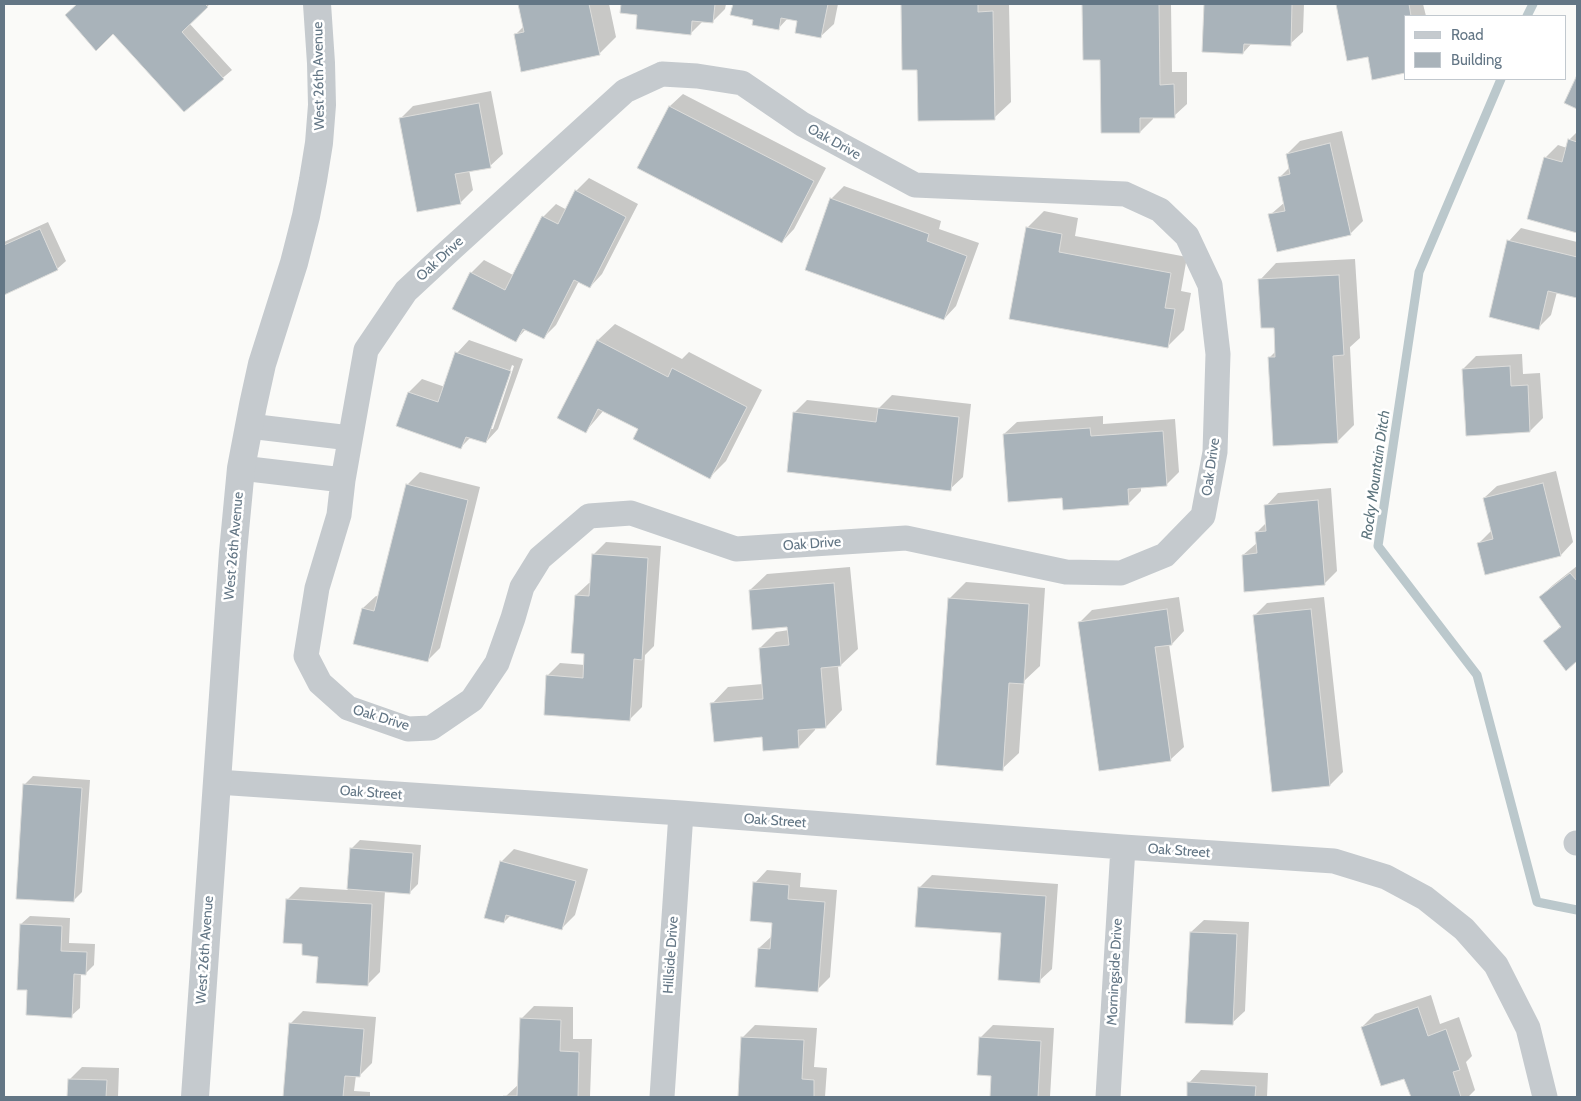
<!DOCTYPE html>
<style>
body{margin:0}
#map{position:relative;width:1581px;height:1101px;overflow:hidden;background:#fafaf8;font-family:Cabin,sans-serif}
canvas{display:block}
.frame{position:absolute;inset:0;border:5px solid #637685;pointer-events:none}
.legend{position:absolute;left:1404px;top:15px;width:162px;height:65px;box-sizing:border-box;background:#fff;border:1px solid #c1c8ce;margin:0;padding:6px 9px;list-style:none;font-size:15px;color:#637685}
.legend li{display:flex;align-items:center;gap:10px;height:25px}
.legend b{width:25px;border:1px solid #c1c8ce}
</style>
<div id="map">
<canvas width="1581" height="1101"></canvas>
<div class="frame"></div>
<ul class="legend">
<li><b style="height:6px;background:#c5cace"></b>Road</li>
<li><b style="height:14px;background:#a9b3ba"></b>Building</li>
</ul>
</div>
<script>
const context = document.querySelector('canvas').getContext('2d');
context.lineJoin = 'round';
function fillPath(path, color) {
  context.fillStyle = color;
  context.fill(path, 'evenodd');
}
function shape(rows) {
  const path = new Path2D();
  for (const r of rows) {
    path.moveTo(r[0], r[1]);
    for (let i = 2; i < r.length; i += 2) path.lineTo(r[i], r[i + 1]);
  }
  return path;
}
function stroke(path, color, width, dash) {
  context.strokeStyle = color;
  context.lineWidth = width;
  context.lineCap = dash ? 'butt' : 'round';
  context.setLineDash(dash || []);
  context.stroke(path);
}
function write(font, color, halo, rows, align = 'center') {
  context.font = font + ' Cabin,sans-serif';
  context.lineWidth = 5;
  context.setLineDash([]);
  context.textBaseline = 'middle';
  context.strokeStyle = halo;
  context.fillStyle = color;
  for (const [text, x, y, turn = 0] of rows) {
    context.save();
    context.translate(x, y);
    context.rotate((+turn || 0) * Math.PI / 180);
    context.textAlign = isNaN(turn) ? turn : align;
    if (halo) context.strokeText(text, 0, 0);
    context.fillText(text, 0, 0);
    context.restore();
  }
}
fillPath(shape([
 [78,4,210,4,189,23,232,70,185,110,113,32,66,15],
 [519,4,609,4,616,37,599,54,515,35,524,26],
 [622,4,726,4,725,9,712,22,703,21,690,34,639,14,621,12],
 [734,4,838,4,834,24,821,36,798,20,788,18,778,29,754,19,732,15],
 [902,4,1009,4,1011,102,994,118,918,68,903,69],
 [1083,4,1171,4,1172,72,1187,72,1187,104,1174,116,1153,117,1153,119,1140,132,1101,58,1084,59],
 [1205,4,1304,4,1303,32,1290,44,1252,43,1243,53,1204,51],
 [1337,4,1423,4,1426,16,1405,16,1369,55,1348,59],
 [491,91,503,154,490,166,469,170,473,190,460,203,401,118,413,106],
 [683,94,826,168,794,229,782,242,639,167,670,106],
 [1342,131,1363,221,1350,234,1270,215,1285,202,1279,178,1290,167,1287,154,1300,141],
 [1577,132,1577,232,1528,218,1545,158,1558,145,1567,148,1569,140],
 [589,178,638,204,602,274,590,287,579,281,556,325,543,338,526,329,516,340,453,308,471,273,484,260,513,275,543,217,556,204,567,210,576,191],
 [844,186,941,221,939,229,979,243,956,306,944,319,831,199],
 [1044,211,1078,218,1075,236,1187,257,1181,291,1191,293,1184,330,1167,347,1027,228],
 [48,222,66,261,57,269,4,293,4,242],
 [1521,228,1577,242,1577,296,1557,292,1551,315,1538,328,1509,241],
 [1355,259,1360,338,1350,347,1354,425,1338,441,1269,358,1276,351,1275,326,1260,280,1276,263],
 [615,324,682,359,689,352,762,390,726,461,709,478,639,429,604,410,586,431,558,417,598,340],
 [469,340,523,359,498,429,486,442,471,437,461,447,398,425,409,392,422,379,445,387,457,353],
 [512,365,514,366,493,429,490,429],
 [1522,354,1523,374,1540,373,1543,418,1530,431,1463,369,1476,356],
 [892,395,971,404,963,477,950,489,794,413,807,400,879,408],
 [1103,416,1103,424,1175,419,1179,472,1166,485,1141,487,1141,491,1128,504,1063,497,1004,434,1017,422],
 [1556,471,1573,542,1561,555,1478,544,1491,531,1484,498,1497,486],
 [420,472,480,487,440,648,427,661,363,608,376,596,379,597,407,485],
 [1331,488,1337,571,1325,583,1243,555,1258,542,1257,532,1267,522,1266,506,1278,493],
 [606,542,661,546,654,646,645,655,642,707,629,720,547,676,560,663,585,665,585,653,576,595,589,583,591,583,593,555],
 [1577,566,1577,660,1566,669,1545,641,1562,625,1540,597,1553,585],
 [850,567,858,649,841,665,838,666,842,710,826,727,815,728,815,730,799,747,763,736,712,704,728,687,763,684,760,648,776,632,789,630,788,626,750,590,767,574],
 [966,582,1045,588,1040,666,1024,681,1019,753,1002,769,949,599],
 [1179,597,1184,631,1172,644,1169,644,1184,747,1171,759,1100,770,1079,623,1092,610],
 [1324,597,1343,772,1330,785,1254,616,1267,603],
 [33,776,90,780,82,892,73,901,24,785],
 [360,840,421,845,418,884,409,893,385,891,380,972,367,985,319,955,303,943,287,900,300,887,348,890,351,849],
 [514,849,588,869,575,915,562,928,511,915,504,922,501,862],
 [767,870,801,873,800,887,837,890,830,977,817,990,759,948,772,936,774,922,755,883],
 [932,875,1058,884,1052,969,1039,981,1003,932,919,888],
 [30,916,70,918,69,943,95,944,94,965,86,973,81,973,80,1008,71,1016,21,924],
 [1204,920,1249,922,1245,1011,1232,1023,1191,932],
 [1431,995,1440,1024,1459,1017,1472,1056,1466,1062,1475,1090,1468,1097,1412,1097,1405,1077,1362,1027,1375,1014],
 [534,1006,573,1007,573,1039,592,1039,590,1097,505,1097,519,1084,521,1019],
 [303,1011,376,1017,372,1063,359,1076,356,1075,354,1091,370,1092,370,1097,284,1097,290,1024],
 [755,1025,817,1028,814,1067,827,1068,825,1097,739,1097,742,1038],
 [993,1025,1054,1028,1050,1097,991,1097,993,1074,980,1038],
 [82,1067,119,1068,118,1097,68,1097,69,1080],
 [1201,1070,1268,1073,1267,1097,1188,1097,1189,1083]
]), '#0003');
stroke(shape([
 [1527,16,1533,4],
 [1501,79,1419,272,1378,546,1477,675,1537,902,1577,910]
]), '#bbc8cc', 9);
const building = shape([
 [77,4,205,4,208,7,182,32,224,79,184,112,113,34,96,51,65,15,77,4],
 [518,4,589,4,600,55,521,72,514,34,524,32,518,4],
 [621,4,715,4,713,23,692,21,691,35,636,29,637,15,620,13,621,4],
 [733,4,828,4,821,38,795,33,797,21,781,18,779,30,752,25,753,20,730,15,733,4],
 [901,4,978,4,978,12,993,11,995,120,918,121,917,70,902,70,901,4],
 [1082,4,1159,4,1160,85,1174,84,1175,118,1140,118,1140,133,1101,133,1100,60,1083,60,1082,4],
 [1204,4,1292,4,1291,46,1244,44,1243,54,1202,52,1204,4],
 [1336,4,1409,4,1411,16,1405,16,1405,73,1372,80,1368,57,1347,61,1336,4],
 [1577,75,1577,109,1564,103,1577,75],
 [479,103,491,168,455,174,461,204,417,212,399,118,479,103],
 [669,106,814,181,782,243,637,168,669,106],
 [1568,139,1577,142,1577,233,1527,219,1544,157,1562,162,1568,139],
 [1330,143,1351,235,1277,252,1268,214,1285,211,1278,177,1290,174,1286,154,1330,143],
 [575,190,626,217,590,288,574,280,544,339,523,329,516,342,452,309,470,272,505,290,542,216,558,224,575,190],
 [830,198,929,234,927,241,967,256,944,320,805,270,830,198],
 [1026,227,1062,234,1059,252,1171,273,1165,308,1175,309,1168,348,1009,319,1026,227],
 [40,229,58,270,4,295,4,245,40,229],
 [1507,240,1577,257,1577,298,1548,291,1539,330,1489,317,1507,240],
 [1339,275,1344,355,1333,356,1338,443,1273,446,1268,357,1275,357,1274,328,1261,328,1258,279,1339,275],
 [597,340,668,377,672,368,747,407,710,479,633,439,638,429,598,409,586,433,557,418,597,340],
 [455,352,511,371,486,443,466,437,461,449,396,426,408,392,438,402,455,352],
 [1510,366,1511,386,1528,385,1530,432,1466,436,1462,369,1510,366],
 [878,408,959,417,951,491,787,472,793,412,876,422,878,408],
 [1090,428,1091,436,1163,431,1167,486,1128,489,1129,505,1063,510,1062,498,1008,502,1003,434,1090,428],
 [1543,483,1561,556,1485,575,1477,543,1493,539,1483,498,1543,483],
 [406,484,468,500,428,662,353,644,362,608,374,611,406,484],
 [1318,500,1325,585,1244,592,1242,555,1257,553,1255,532,1266,531,1264,505,1318,500],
 [592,554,648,558,642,660,634,659,630,721,544,715,546,675,583,678,584,654,571,653,575,595,589,596,592,554],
 [1570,573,1577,581,1577,661,1566,671,1543,641,1561,627,1539,597,1570,573],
 [834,583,841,666,821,668,826,728,798,730,799,748,763,751,762,737,714,742,710,703,763,699,759,648,789,645,787,627,752,630,749,590,834,583],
 [948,598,1029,604,1024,684,1009,683,1003,771,936,765,948,598],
 [1167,609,1172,645,1155,647,1171,761,1099,771,1078,622,1167,609],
 [1311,609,1330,786,1272,792,1253,615,1311,609],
 [23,784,82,788,74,902,16,899,23,784],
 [350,848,413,853,410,894,347,889,350,848],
 [500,861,576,881,562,930,506,915,504,923,484,918,500,861],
 [753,882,789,885,788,899,825,902,818,992,755,987,758,948,770,949,772,923,750,921,753,882],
 [918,887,1046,896,1040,983,998,980,1001,933,915,927,918,887],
 [286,899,372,904,368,986,316,983,318,957,302,955,302,944,283,943,286,899],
 [20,924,62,926,61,951,87,952,86,975,74,974,72,1018,26,1015,27,990,17,990,20,924],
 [1190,932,1237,934,1233,1025,1185,1023,1190,932],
 [1418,1007,1428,1036,1446,1029,1460,1070,1453,1072,1461,1097,1411,1097,1404,1079,1381,1086,1361,1027,1418,1007],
 [520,1018,561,1020,560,1051,579,1052,578,1097,503,1097,503,1096,517,1096,520,1018],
 [289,1023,364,1029,360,1077,345,1076,343,1097,283,1097,289,1023],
 [741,1037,804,1040,802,1079,814,1080,814,1097,738,1097,741,1037],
 [979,1037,1041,1041,1038,1097,990,1097,991,1076,977,1075,979,1037],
 [68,1079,107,1080,106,1097,67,1097,68,1079],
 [1187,1082,1256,1086,1255,1097,1187,1097,1187,1082]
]);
fillPath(building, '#a9b3ba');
stroke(building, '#dcdcda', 1);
stroke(shape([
 [662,74,697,76,742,83,802,124,915,185,1125,194,1160,210,1187,236,1210,285,1218,354,1215,452,1203,516,1165,555,1121,573,1066,572,906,538,736,549,631,513,589,516,540,558,522,587,513,618,497,663,472,700,431,728,408,729,348,708,320,683,306,656,317,588,339,515,343,480,366,350,406,291,448,252,625,91,662,74],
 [249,426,350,438],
 [241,468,343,480],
 [217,782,681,813,1123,847,1334,861,1386,877,1425,898,1464,929,1496,965,1528,1028,1545,1097],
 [1576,843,1577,843],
 [662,1097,681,813],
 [1108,1097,1123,847]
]), '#c5cace', 25);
stroke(shape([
 [195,1097,233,552,241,468,253,405,262,364,294,263,306,216,313,180,319,143,322,105,321,63,317,4]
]), '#c5cace', 28);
write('14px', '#637685', '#fff', [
 ["West 26th Avenue",319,76,-91],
 ["Oak Drive",834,142,29],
 ["Oak Drive",440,259,-43],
 ["Oak Drive",1211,467,-82],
 ["Oak Drive",812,544,-4],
 ["West 26th Avenue",234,546,-85],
 ["Oak Drive",381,718,17],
 ["Oak Street",371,793,4],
 ["Oak Street",775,821,4],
 ["Oak Street",1179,851,4],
 ["West 26th Avenue",205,950,-86],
 ["Hillside Drive",671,955,-86],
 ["Morningside Drive",1115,972,-87]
]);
write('italic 15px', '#5e757e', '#fff', [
 ["Rocky Mountain Ditch",1376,475,-82]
]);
</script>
